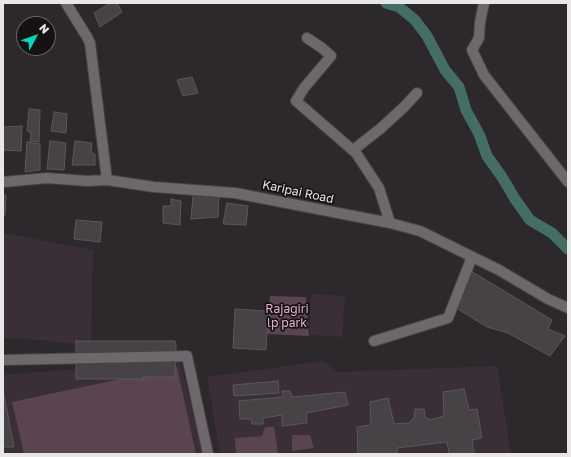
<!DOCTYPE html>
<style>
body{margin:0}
#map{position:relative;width:571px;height:457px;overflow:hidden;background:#2d282b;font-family:"Golos Text",sans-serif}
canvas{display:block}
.frame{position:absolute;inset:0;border:4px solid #e9e6e8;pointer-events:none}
.north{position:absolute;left:16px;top:16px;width:40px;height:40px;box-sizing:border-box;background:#141213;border:1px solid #696768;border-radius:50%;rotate:49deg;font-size:11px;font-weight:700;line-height:16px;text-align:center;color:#e9e6e8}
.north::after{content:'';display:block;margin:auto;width:14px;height:18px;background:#04d5b6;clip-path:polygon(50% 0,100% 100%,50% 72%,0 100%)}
</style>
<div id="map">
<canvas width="571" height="457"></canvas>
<div class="frame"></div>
<div class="north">N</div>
</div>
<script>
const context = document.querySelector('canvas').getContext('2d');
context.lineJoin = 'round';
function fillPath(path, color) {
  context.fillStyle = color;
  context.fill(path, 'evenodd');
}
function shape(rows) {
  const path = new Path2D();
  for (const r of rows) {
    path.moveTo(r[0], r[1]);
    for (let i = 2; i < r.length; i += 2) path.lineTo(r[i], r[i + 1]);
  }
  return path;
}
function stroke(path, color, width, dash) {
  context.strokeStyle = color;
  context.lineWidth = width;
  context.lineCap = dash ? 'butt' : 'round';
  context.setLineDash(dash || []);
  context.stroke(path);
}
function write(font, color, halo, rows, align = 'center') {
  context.font = font + ' "Golos Text",sans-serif';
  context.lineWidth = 3.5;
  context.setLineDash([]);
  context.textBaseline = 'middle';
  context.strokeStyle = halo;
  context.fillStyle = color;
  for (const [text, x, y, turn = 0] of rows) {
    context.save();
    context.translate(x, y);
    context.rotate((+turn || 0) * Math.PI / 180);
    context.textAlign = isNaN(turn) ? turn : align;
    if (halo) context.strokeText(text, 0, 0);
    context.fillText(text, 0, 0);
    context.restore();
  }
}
fillPath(shape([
 [3,233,93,250,91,346,30,339,3,338],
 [311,294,345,296,342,337,310,335],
 [180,361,203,454,3,454,3,375],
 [323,361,337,372,497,366,511,454,220,454,207,377]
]), '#3a2f36');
fillPath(shape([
 [270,296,306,297,309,336,266,334],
 [177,367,196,454,24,454,12,402],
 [265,427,274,427,278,454,236,454,235,438,262,436],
 [292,435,310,435,314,448,292,451]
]), '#5a4452');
stroke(shape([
 [386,3,399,7,415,20,427,36,445,70,459,87,466,110,479,134,487,156,502,177,515,199,530,220,552,233,568,249]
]), '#446d63', 11);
const building = shape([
 [110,3,117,3,122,12,100,27,94,13,110,3],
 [192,77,198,93,183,96,177,80,192,77],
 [29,109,40,110,39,142,30,141,31,133,27,131,29,109],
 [54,112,67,114,66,133,51,131,54,112],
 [22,126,21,151,4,150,3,127,22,126],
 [50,141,66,143,64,170,47,169,50,141],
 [75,141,92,143,91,152,95,154,95,165,72,165,75,141],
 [27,142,40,144,40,170,25,172,27,142],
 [3,195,6,195,5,215,3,215,3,195],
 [193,195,219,196,218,217,191,219,193,195],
 [171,199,181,201,180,225,163,223,163,206,171,206,171,199],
 [227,203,248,206,246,225,223,224,227,203],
 [76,220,102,222,100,242,74,239,76,220],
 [471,271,552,320,548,329,565,336,550,356,508,333,487,327,453,306,471,271],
 [235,309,265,311,268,316,266,350,233,348,235,309],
 [76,341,175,341,176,345,175,377,143,377,144,379,76,379,76,341],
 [278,381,279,393,234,396,233,385,278,381],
 [464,389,469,410,477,409,482,438,472,440,474,454,449,454,447,442,397,448,397,454,358,454,357,427,371,425,370,402,388,398,394,424,409,423,414,418,415,409,424,409,425,417,430,420,444,416,443,392,464,389],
 [282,391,290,391,292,397,345,392,348,405,306,413,307,423,282,426,282,415,263,418,263,424,252,424,251,419,240,419,239,401,283,397,282,391],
 [3,395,4,395,14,447,3,447,3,395]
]);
fillPath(building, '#474245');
stroke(building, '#5c565a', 1);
const minor = shape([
 [66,3,87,37,90,43,107,180],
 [484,3,480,22,479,38,472,50,484,75,568,182],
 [307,38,322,48,331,56,304,88,296,101,356,153,379,188,390,223],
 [353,150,380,129,404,107,417,93],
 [3,182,47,178,88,181,107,180,154,187,235,193,390,223,420,231,499,270,548,299,568,308],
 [374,341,448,318,472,257],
 [3,360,187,356,208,454]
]);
stroke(minor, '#484447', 12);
stroke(minor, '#6e686c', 10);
write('12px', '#e9e6e8', '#141213', [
 ["Karipai Road",298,192,12]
]);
write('12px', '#e5aed2', '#141213', [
 ["Rajagiri",287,309],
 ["lp park",287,323]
]);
</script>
